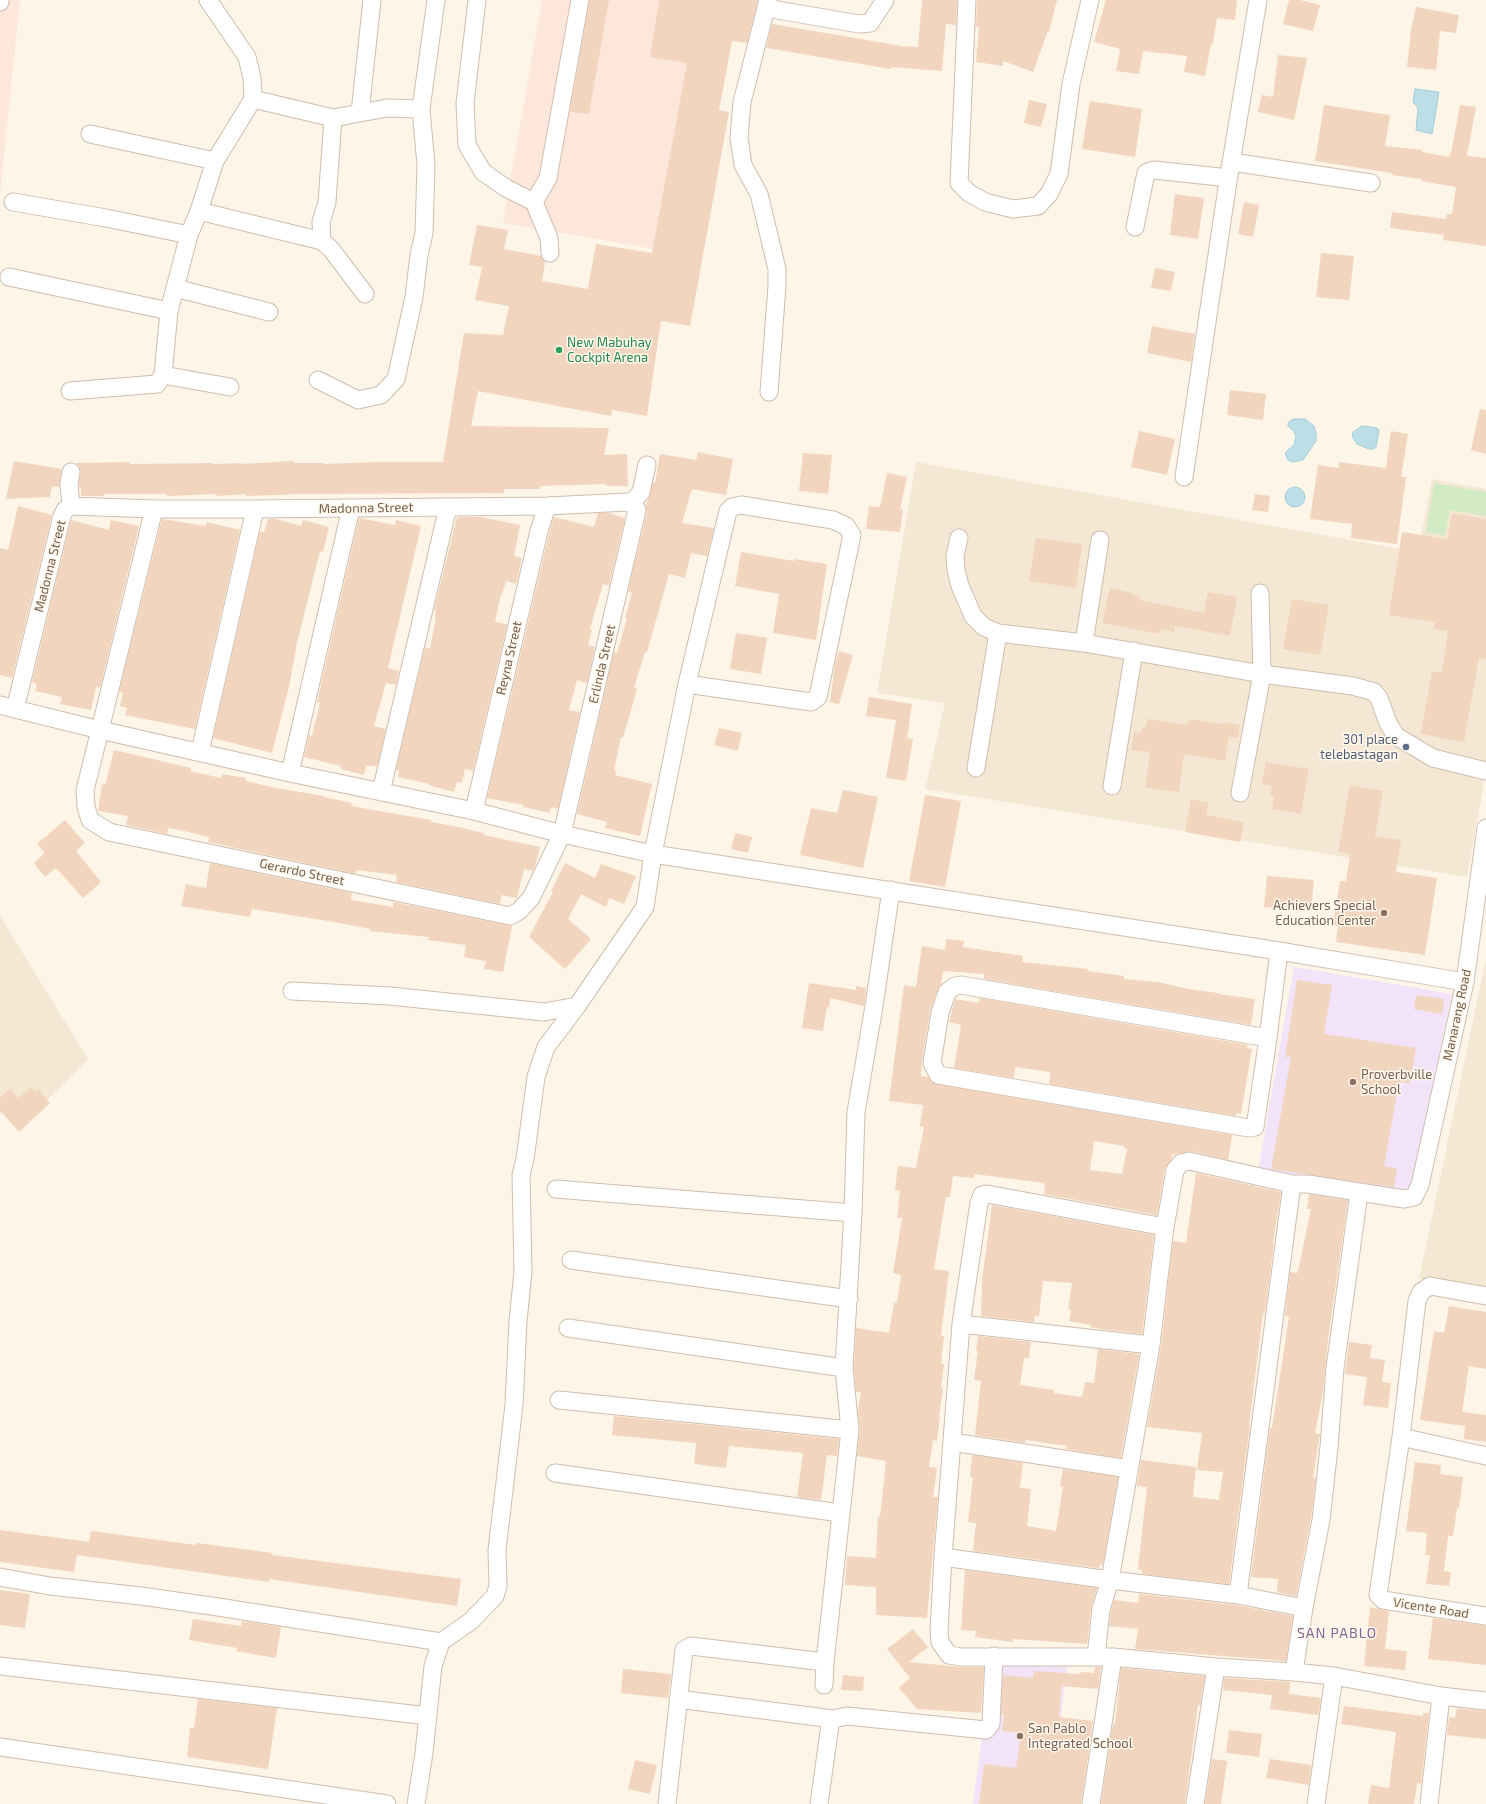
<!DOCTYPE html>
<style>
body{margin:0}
canvas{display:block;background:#fdf5e7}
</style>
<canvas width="1486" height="1804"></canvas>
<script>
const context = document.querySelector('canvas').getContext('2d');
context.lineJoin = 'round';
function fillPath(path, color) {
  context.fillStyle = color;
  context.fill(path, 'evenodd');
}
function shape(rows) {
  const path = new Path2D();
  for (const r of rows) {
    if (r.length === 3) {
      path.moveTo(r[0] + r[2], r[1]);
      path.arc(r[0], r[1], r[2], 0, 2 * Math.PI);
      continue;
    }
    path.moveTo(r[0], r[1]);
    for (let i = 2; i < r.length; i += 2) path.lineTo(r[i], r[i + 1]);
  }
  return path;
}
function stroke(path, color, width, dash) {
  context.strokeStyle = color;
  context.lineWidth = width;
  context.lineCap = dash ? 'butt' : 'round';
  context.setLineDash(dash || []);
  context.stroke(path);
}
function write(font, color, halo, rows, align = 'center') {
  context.font = font + ' "Exo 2",sans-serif';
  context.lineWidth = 3;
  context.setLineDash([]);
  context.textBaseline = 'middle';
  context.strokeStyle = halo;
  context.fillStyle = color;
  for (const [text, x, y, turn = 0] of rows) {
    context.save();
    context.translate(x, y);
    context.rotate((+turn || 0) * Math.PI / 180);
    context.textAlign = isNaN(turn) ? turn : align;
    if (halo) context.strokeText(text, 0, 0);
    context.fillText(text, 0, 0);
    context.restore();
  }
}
fillPath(shape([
 [916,462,1418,552,1432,479,1486,489,1486,772,1467,877,925,789,945,703,877,693],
 [0,916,88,1059,29,1118,0,1113],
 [1486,958,1486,1290,1419,1279]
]), '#f4e8d5');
fillPath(shape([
 [0,0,20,0,0,194],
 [542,0,718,0,677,253,503,223]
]), '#fde7db');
fillPath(shape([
 [1294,967,1452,994,1409,1194,1258,1171],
 [992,1662,1067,1667,1050,1804,973,1804]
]), '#f2e3f9');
fillPath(shape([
 [1434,483,1486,492,1486,516,1450,510,1445,536,1426,532]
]), '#d2ebc5');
const water = shape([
 [1415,89,1439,92,1432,134,1416,130,1418,108,1413,102,1415,89],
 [1296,419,1305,419,1314,426,1316,433,1316,441,1303,460,1293,462,1288,460,1285,453,1294,445,1296,436,1293,430,1288,426,1288,423,1291,420,1296,419],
 [1362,426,1377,428,1379,430,1376,447,1374,449,1369,449,1357,444,1352,436,1353,432,1362,426],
 [1295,497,10]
]);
fillPath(water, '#bbdee7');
stroke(water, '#a1cdd9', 1);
fillPath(shape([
 [590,0,609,0,589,114,570,112],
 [659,0,758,0,747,43,732,41,719,110,729,112,690,326,661,321,647,416,612,410,611,416,478,391,471,426,609,428,604,455,627,454,628,486,606,486,607,484,540,486,540,489,504,489,504,493,300,494,246,496,246,494,216,496,215,494,167,496,167,494,104,494,104,496,81,496,81,487,79,487,79,484,80,469,76,463,130,462,130,464,213,463,213,464,241,463,241,464,294,461,294,463,324,463,324,464,377,462,443,462,464,333,503,335,509,306,475,300,482,267,469,265,477,225,508,230,504,249,541,256,545,262,542,281,588,289,596,244,652,253,687,63,650,57],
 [922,0,957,0,956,25,946,24,942,71,891,67,891,69,766,48,772,24,902,46,918,47],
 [977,0,1057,0,1049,32,1048,31,1033,72,1003,61,1003,66,976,62,979,27,976,27],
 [1106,0,1237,0,1235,20,1217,18,1213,44,1211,44,1205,76,1184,72,1187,56,1143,51,1139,74,1116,71,1120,49,1094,42],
 [1289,0,1300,0,1320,5,1313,31,1283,24],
 [1416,7,1459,15,1456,33,1440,31,1436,70,1407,67,1411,30],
 [1278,55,1307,58,1294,120,1258,112,1262,95,1273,97],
 [1029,100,1047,104,1041,127,1024,123],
 [1090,101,1142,109,1135,157,1082,149],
 [1324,105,1390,115,1385,146,1423,150,1422,152,1449,157,1449,153,1451,154,1460,105,1476,107,1467,156,1486,158,1486,246,1443,240,1444,235,1390,228,1392,212,1446,219,1447,214,1452,214,1456,187,1421,181,1421,179,1391,175,1392,173,1315,161],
 [1175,194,1204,198,1198,239,1170,235],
 [1244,202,1259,205,1253,237,1238,234],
 [1321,253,1354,256,1349,300,1316,297],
 [1155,268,1175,272,1171,291,1151,288],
 [1152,326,1195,334,1191,362,1147,353],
 [1230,390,1266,394,1263,420,1227,415],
 [1480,409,1486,410,1486,454,1471,450],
 [1139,431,1175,439,1167,475,1131,467],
 [1391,431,1408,434,1401,477,1406,477,1397,544,1351,538,1352,524,1310,519,1318,465,1339,468,1339,462,1386,468],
 [698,452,733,459,726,495,692,489,682,523,714,528,707,556,691,553,685,578,669,574,647,652,645,652,634,688,637,689,623,738,621,737,614,770,616,771,615,775,652,784,640,836,605,828,607,822,577,814,614,652,617,653,627,618,625,618,632,593,628,591,647,512,646,506,653,482,655,483,660,454,696,460],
 [803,453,832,455,828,494,799,491],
 [14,461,62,469,59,487,52,486,50,497,6,499],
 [887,473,907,477,900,509,903,509,900,532,866,529,869,506,880,507],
 [1255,494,1270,496,1268,512,1252,510],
 [18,506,52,515,12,678,0,675,0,548,8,550],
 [598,513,609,513,625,518,609,586,603,584,590,629,592,630,588,645,595,647,587,683,577,680,569,710,580,712,558,809,551,807,550,813,523,807,523,805,487,798,549,534,554,517,594,527],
 [1452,513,1486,519,1486,659,1479,658,1464,742,1421,734,1432,671,1442,673,1448,631,1434,629,1435,622,1389,615,1402,532,1447,539],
 [457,517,480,517,520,525,514,556,522,558,516,584,506,581,502,594,501,594,495,622,507,624,473,771,465,769,462,783,457,782,454,792,428,785,429,784,398,777,399,770,396,770,425,647,430,649,436,617,435,617,436,610,434,610],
 [359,518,395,525,396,520,421,526,388,668,399,671,396,685,386,683,374,726,386,729,377,766,366,766,364,775,341,769,341,766,304,757,309,735,312,736,320,703,317,702],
 [162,519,206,526,207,522,240,530,195,729,125,715,127,708,120,706,123,693,119,692],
 [268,519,276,519,301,526,303,520,329,527,323,552,320,551,297,643,289,687,272,753,213,738,260,531,264,532],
 [71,520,109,530,111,520,139,526,100,688,96,687,91,710,60,704,62,697,35,691,37,684,32,682],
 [1036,538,1082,544,1076,588,1029,581],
 [741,552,794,561,794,559,827,564,816,640,773,633,779,594,735,586],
 [1110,588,1133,593,1133,595,1140,597,1139,600,1204,613,1208,592,1237,597,1230,636,1175,626,1174,632,1160,629,1159,634,1102,623],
 [1292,599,1329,605,1320,655,1283,649],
 [736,633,767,638,761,674,730,669],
 [839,651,853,655,839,704,830,702,835,664],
 [869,697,912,704,907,738,913,739,906,781,886,778,896,720,866,716],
 [1147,719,1188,725,1189,719,1223,724,1224,722,1240,725,1238,738,1229,737,1225,761,1184,754,1179,792,1145,788,1150,752,1131,750,1134,732,1141,733,1142,727,1146,727],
 [719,728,742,733,738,751,714,745],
 [114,750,191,768,190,771,221,778,222,774,246,778,246,781,276,788,324,796,324,797,352,803,351,806,431,820,431,822,458,827,484,833,484,835,540,847,535,867,533,871,524,869,517,898,502,895,500,904,396,882,397,875,357,870,356,874,208,842,209,837,180,830,168,828,167,834,126,825,128,816,98,811,102,784,105,785],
 [1266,762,1309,769,1301,814,1272,809,1274,797,1270,796,1272,786,1262,784],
 [1350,785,1383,791,1375,836,1401,840,1396,872,1437,878,1425,955,1336,942,1338,926,1333,925,1340,881,1346,881,1350,854,1338,852],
 [843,790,878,797,863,868,800,855,811,808,837,813],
 [925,795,961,801,945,887,909,881],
 [1191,799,1209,803,1206,815,1244,822,1240,842,1185,832],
 [65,820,85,843,76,851,101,882,83,898,56,868,45,877,34,863,45,853,37,844],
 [735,833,752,837,748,853,731,849],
 [210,863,352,893,351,900,393,907,393,902,512,926,503,972,484,969,486,961,464,957,466,945,428,940,429,937,369,931,370,929,329,921,252,909,250,917,181,906,186,884,206,888],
 [565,863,595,878,601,864,636,876,624,904,609,898,606,907,581,894,568,919,591,939,565,969,529,937,553,892,551,891],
 [1267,876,1314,880,1311,911,1264,907],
 [946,939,964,941,963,947,1023,956,1022,962,1088,969,1087,971,1124,976,1124,979,1158,982,1188,989,1218,993,1218,994,1255,999,1251,1025,984,979,984,974,943,971,941,984,938,989,930,1011,922,1061,921,1076,928,1077,932,1083,1232,1135,1228,1160,1191,1151,1172,1155,1171,1160,1165,1168,1157,1215,1044,1194,1045,1183,974,1174,974,1178,953,1176,950,1197,946,1197,934,1269,949,1271,941,1336,944,1336,941,1363,944,1364,941,1387,943,1388,939,1417,940,1417,937,1441,933,1440,929,1467,937,1468,933,1497,938,1497,927,1618,876,1615,876,1587,845,1585,847,1556,876,1558,878,1516,880,1517,886,1461,857,1456,860,1431,858,1409,861,1392,856,1392,854,1368,856,1328,889,1333,894,1303,897,1303,901,1275,893,1273,902,1218,897,1218,900,1191,895,1190,898,1166,916,1168,924,1127,920,1126,923,1105,889,1101,904,985,916,987,922,946,945,950],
 [1094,1141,1124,1146,1124,1148,1127,1149,1122,1174,1090,1170],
 [1297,980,1332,985,1324,1034,1416,1048,1410,1083,1399,1082,1384,1166,1397,1168,1394,1187,1271,1169,1291,1057,1285,1057],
 [809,983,856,990,856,986,866,988,864,1006,830,998,829,1007,827,1007,823,1031,802,1028],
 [1416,995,1444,999,1442,1014,1414,1009],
 [980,998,1248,1045,1247,1048,1252,1049,1241,1114,1236,1113,1235,1116,1049,1084,1050,1072,1015,1067,1014,1078,954,1068,961,1025,949,1022,955,999,979,1003],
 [31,1087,35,1092,38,1089,50,1103,19,1132,0,1110,0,1098,10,1089,18,1098],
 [1196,1173,1281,1192,1273,1243,1274,1243,1265,1313,1263,1313,1249,1425,1250,1425,1229,1584,1142,1574,1142,1570,1138,1569,1147,1487,1137,1486,1141,1460,1196,1467,1193,1497,1219,1500,1223,1472,1197,1470,1202,1433,1147,1427,1161,1347,1173,1241,1186,1243],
 [1309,1194,1348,1200,1328,1339,1323,1392,1315,1433,1320,1434,1313,1478,1316,1478,1311,1518,1296,1596,1277,1592,1278,1579,1251,1577,1270,1428,1272,1428,1289,1317,1285,1316,1290,1272,1297,1273,1298,1271,1311,1209,1307,1209],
 [992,1205,1154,1235,1142,1334,1101,1329,1090,1327,1091,1325,1069,1321,1071,1310,1068,1309,1072,1283,1043,1281,1039,1316,1035,1316,1034,1322,981,1316,982,1280],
 [1449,1306,1486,1312,1486,1369,1469,1366,1462,1412,1486,1415,1486,1442,1464,1439,1465,1426,1420,1420,1434,1331,1444,1333],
 [978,1336,1031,1342,1029,1358,1024,1358,1020,1385,1054,1390,1054,1393,1081,1397,1081,1395,1083,1395,1085,1382,1094,1383,1098,1349,1139,1354,1121,1458,1066,1449,1067,1446,1026,1440,1025,1443,975,1435,981,1381,974,1380,978,1351,976,1351],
 [1349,1342,1372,1345,1370,1358,1385,1360,1382,1382,1391,1383,1388,1408,1363,1405,1367,1377,1345,1374],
 [614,1416,839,1439,837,1456,827,1455,821,1500,797,1497,803,1453,729,1446,726,1468,694,1464,696,1443,612,1435],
 [972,1455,1023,1463,1020,1488,1031,1489,1027,1526,1056,1531,1063,1487,1060,1486,1063,1469,1118,1477,1103,1564,1100,1564,1099,1568,973,1551,976,1523,968,1522,973,1477,970,1477],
 [1415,1462,1441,1465,1440,1474,1463,1477,1459,1508,1457,1508,1453,1536,1448,1536,1444,1571,1451,1572,1449,1586,1426,1584,1430,1555,1425,1555,1427,1533,1406,1531],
 [0,1530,89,1542,91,1531,196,1545,197,1543,273,1553,272,1555,461,1579,457,1606,269,1579,269,1582,77,1555,74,1572,0,1562],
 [965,1570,1097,1588,1091,1608,1087,1644,1013,1639,1013,1642,975,1637,976,1631,961,1630],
 [0,1590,30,1594,25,1628,0,1625],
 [1139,1594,1236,1605,1293,1616,1286,1661,1135,1649,1138,1629,1109,1626,1111,1611,1114,1600,1138,1603],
 [1370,1607,1389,1611,1385,1649,1407,1651,1405,1670,1364,1666],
 [1433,1618,1486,1626,1486,1665,1428,1659],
 [193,1619,241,1626,242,1621,281,1627,276,1658,236,1651,237,1648,189,1640],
 [913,1629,928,1647,909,1662,961,1667,984,1667,981,1713,917,1709,899,1688,910,1678,887,1649],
 [1095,1667,1101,1667,1098,1689,1062,1686,1059,1717,1093,1721,1081,1804,979,1804,984,1764,1016,1768,1021,1733,1002,1731,1004,1715,1001,1714,1003,1675,1033,1678,1034,1671,1080,1674,1080,1672,1094,1673],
 [1121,1668,1205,1676,1200,1705,1198,1705,1185,1804,1101,1804,1113,1724,1115,1724],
 [623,1669,671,1674,668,1698,621,1693],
 [843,1675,864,1677,863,1691,841,1690],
 [1224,1678,1290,1682,1289,1694,1321,1698,1318,1715,1270,1709,1272,1695,1223,1690],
 [198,1699,277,1708,268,1769,187,1757,190,1728,194,1728],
 [1344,1706,1423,1716,1423,1713,1429,1713,1421,1784,1417,1783,1414,1804,1368,1804,1371,1785,1389,1788,1396,1732,1341,1724],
 [1457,1708,1486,1711,1486,1739,1447,1735,1449,1717,1455,1718],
 [1229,1730,1262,1734,1259,1757,1226,1753],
 [1212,1759,1227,1761,1221,1804,1205,1804],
 [1270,1759,1311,1765,1309,1785,1266,1778],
 [635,1760,657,1765,650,1794,628,1789]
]), '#f2d5be');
const minor = shape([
 [477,0,465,103,467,145,483,172,506,188,534,202,549,238,550,253],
 [768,0,742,102,739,138,743,165,759,194,777,269,777,286,769,392],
 [967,0,959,183,969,193,985,202,1013,209,1038,206,1049,194,1059,174,1071,84,1090,0],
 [0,2,0,0],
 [766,8,859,24,870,23,885,0],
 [253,99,333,118,387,108,421,109],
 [360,113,372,0],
 [333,118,327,202,321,222,322,241,331,249,365,294],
 [90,134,215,161],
 [1232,162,1371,183],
 [13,202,106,218,189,235],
 [534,202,548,178,580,0],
 [199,211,322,241],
 [1135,227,1146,173,1154,170,1229,178],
 [9,277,169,311],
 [175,288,269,312],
 [163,375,230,387],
 [318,380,358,400,381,395,396,379,414,297,419,255,424,233,426,165,421,109,436,0],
 [70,391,157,384,163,375,169,311,189,235,199,211,215,161,253,99,252,78,247,57,208,0],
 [1184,477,1228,181,1258,0],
 [632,503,641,492,647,465],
 [71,506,69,484,71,472],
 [154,509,100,730,85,790,86,807,90,820,109,832,510,916,519,911,531,898,562,834,637,510,635,506,628,502,547,506,255,509,154,509,71,506,65,510,62,516,15,709,100,730,290,773,474,811,562,834,653,854,1279,951,1465,982],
 [959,538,955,556,956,570,960,586,973,616,984,627,998,633,1084,643,1262,674,1353,686,1374,692,1379,698,1388,723,1396,736,1433,758,1486,771],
 [1084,643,1100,540],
 [0,705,15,709],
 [200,752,255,509],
 [976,768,998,633],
 [290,773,351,508],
 [1112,786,1134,651],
 [381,792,448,507],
 [1240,793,1262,674,1260,593],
 [474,811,539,531,547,506],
 [292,991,390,996,544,1012,577,1006],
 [1268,1038,961,985,955,986,947,992,940,1013,932,1063,938,1075,1249,1128,1255,1127,1268,1038,1279,951],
 [556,1189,853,1213],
 [1165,1227,987,1194,982,1195,979,1203,961,1324,943,1557,939,1631,940,1642,949,1655,961,1657,1113,1657,1216,1667,1294,1672,1334,1676,1441,1696,1486,1701],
 [571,1260,849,1299],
 [1486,1296,1430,1286,1421,1292,1417,1301,1401,1437,1378,1595,1383,1600,1486,1616],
 [961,1324,1151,1345],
 [568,1328,844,1368],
 [559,1400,850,1430],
 [1401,1437,1486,1456],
 [952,1442,1129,1469],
 [555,1473,840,1513],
 [943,1557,1110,1580,1238,1595,1304,1608],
 [0,1577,50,1586,141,1596,218,1607,441,1642,471,1621,495,1596,498,1586,497,1550,514,1405,518,1321,523,1272,521,1175,525,1159,536,1077,546,1047,577,1006,645,907,653,854,687,684,728,511,732,507,741,505,833,520,846,526,852,535,818,697,811,702,687,684],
 [1238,1595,1292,1184],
 [1096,1657,1101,1609,1110,1580,1151,1345,1165,1227,1175,1170,1181,1163,1189,1161,1292,1184,1308,1184,1404,1199,1414,1197,1420,1185,1465,982,1486,828],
 [0,1666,428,1716],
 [1294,1672,1304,1608,1321,1520,1329,1447,1335,1368,1359,1193],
 [824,1685,825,1662,850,1430,844,1368,853,1213,856,1112,874,1006,891,890],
 [678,1699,833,1719,847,1716,986,1730,991,1724,994,1656],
 [0,1747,387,1804],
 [416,1804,424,1753,433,1666,441,1642],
 [667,1804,684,1650,691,1646,825,1662],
 [819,1804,830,1725,833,1719],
 [1091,1804,1113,1657],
 [1195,1804,1216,1667],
 [1316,1804,1334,1676],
 [1429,1804,1441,1696]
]);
stroke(minor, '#cfbdad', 19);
stroke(minor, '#fff', 17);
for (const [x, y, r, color] of [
 [559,350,4,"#2e9e5b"],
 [1406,747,4,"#5c6f8a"],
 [1384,913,4,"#8d6e63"],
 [1353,1082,4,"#8d6e63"],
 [1020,1736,4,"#8d6e63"]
]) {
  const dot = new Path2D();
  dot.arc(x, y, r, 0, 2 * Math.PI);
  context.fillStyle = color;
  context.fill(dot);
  stroke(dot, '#fff9ee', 1.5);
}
write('13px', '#27864d', '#fff9ee', [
 ["New Mabuhay",567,343],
 ["Cockpit Arena",567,358]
], 'left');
write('13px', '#775d4b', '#fff9ee', [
 ["Madonna Street",366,508,-1],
 ["Madonna Street",50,566,-76],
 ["Reyna Street",509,658,-77],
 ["Erlinda Street",602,664,-77],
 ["Gerardo Street",302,872,12],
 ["Manarang Road",1457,1015,-78],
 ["Vicente Road",1431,1608,9]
]);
write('13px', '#4e5e75', '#fff9ee', [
 ["301 place",1398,740],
 ["telebastagan",1398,755]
], 'right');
write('13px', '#785e54', '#fff9ee', [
 ["Achievers Special",1376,906,"right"],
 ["Education Center",1376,921,"right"],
 ["Proverbville",1361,1075],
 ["School",1361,1090],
 ["San Pablo",1028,1729],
 ["Integrated School",1028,1744]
], 'left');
context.letterSpacing = '1px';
write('14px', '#856393', '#fff9ee', [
 ["SAN PABLO",1337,1633]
]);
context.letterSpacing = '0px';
</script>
